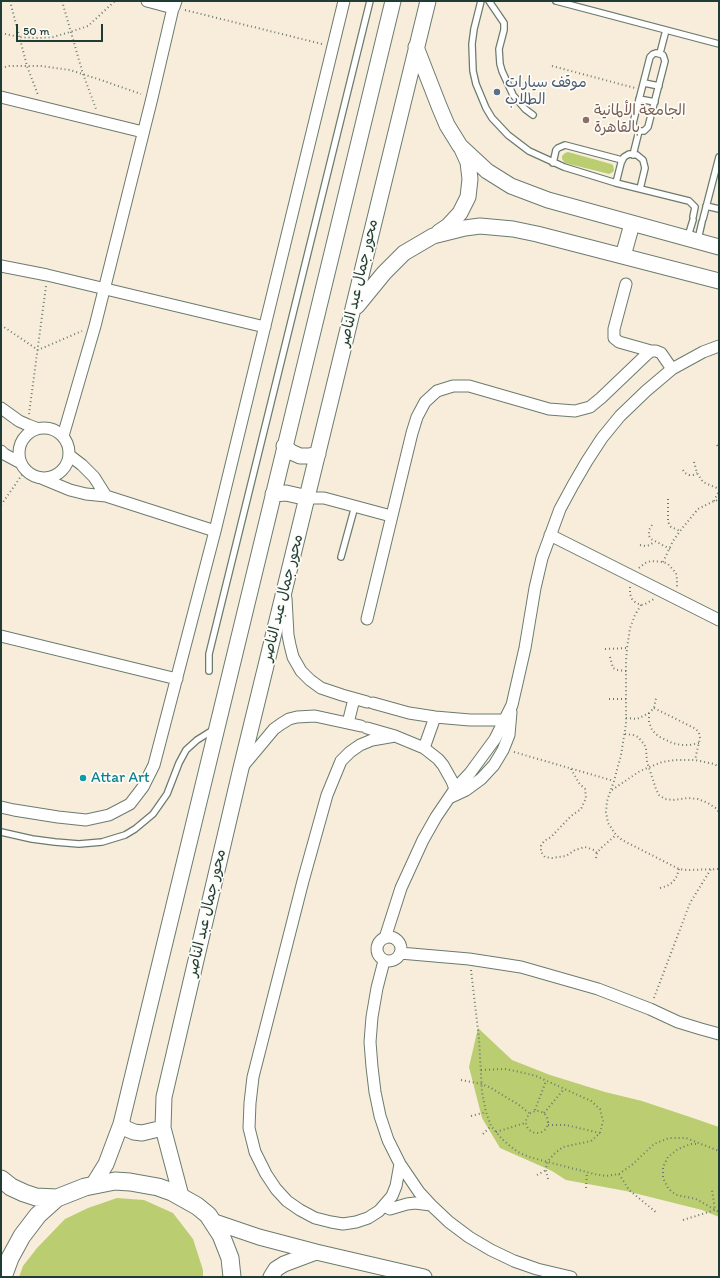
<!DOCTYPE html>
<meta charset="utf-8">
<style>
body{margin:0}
#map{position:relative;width:720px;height:1278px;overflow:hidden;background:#f8eddb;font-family:Itim,sans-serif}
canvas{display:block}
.frame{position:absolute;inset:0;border:2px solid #1f3d34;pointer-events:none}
.scale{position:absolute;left:16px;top:24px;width:87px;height:18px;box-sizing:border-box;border:2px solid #1f3d34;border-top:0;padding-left:5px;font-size:12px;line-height:14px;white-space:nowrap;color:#1f3d34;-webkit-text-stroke:3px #fdfcf7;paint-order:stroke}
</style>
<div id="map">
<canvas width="720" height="1278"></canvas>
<div class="frame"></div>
<div class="scale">50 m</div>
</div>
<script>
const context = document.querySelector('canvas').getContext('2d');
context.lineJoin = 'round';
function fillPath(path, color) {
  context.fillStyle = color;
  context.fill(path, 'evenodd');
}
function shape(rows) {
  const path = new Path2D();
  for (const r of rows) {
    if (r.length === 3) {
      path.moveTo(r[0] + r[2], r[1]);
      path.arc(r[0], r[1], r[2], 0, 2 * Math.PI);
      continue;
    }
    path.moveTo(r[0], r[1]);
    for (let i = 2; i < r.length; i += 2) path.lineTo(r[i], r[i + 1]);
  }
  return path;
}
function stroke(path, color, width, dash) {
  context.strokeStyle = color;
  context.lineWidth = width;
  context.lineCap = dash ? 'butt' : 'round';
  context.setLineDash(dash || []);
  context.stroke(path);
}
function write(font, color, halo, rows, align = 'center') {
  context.font = font + ' Itim,"Playpen Sans Arabic",sans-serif';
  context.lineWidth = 3.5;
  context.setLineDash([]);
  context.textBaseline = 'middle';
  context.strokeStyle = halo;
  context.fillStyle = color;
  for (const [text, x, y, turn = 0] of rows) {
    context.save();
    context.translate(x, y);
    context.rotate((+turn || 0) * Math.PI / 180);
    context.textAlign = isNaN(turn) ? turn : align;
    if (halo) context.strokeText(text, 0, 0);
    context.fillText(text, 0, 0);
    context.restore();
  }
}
fillPath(shape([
 [568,152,611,164,613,165,614,170,613,172,609,174,565,163,562,159,562,156,565,153],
 [478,1028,512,1060,550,1075,605,1092,642,1101,690,1117,719,1127,719,1217,702,1210,626,1191,566,1180,552,1171,500,1148,482,1118,469,1067],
 [117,1198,144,1200,173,1213,193,1239,203,1270,203,1277,19,1277,23,1266,37,1248,65,1219,88,1208]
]), '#bacd71');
const service = shape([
 [481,1,474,29,472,44,473,71,476,84,486,108,492,118,508,135,529,151,564,167,616,183,689,201,695,207,693,217],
 [489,1,504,23,504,30,499,49,500,64,502,71,513,95,525,109,533,115],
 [556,1,719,44],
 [656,53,663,55,665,61,648,127,644,131,639,131,634,128,633,123,650,57,653,54,656,53],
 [660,53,666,30],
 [644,83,659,86],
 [639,99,655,102],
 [633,155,639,131],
 [553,163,556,150,558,148,565,145,622,160],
 [616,183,621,163,624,157,629,154,637,155,643,160,645,168,640,189],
 [706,206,719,209],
 [703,219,719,157],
 [689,233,693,220],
 [699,235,702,222],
 [341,557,355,506],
 [209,671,209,654,370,1],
 [1,832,32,839,55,842,79,844,102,842,125,835,135,829,153,814,167,794,179,763,186,750,197,740,213,730]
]);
const minor = shape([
 [147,1,173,8],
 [1,97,143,132],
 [1,266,47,275,265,327],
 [626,284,614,329,614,338,619,342,651,351],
 [1,408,19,421,28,425,36,428],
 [44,453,25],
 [63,436,95,326,152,98,173,8,174,7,176,1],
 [1,451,4,454,19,462],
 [69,455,82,465,94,477,106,496],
 [41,478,70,490,86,494,106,496,215,531],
 [308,498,324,498,391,516],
 [550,535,719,620],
 [286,598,288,635,290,645,293,657,301,671,310,680,321,688,342,695,367,702],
 [367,619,412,433,417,417,425,402,437,391,453,386,469,386,549,409,575,411,590,407,601,398,646,355,651,351,656,351,661,353,672,369],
 [1,636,177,679],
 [373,703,409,713,435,717,470,720,505,720],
 [348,723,354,699],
 [367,728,395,736,424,748,438,759,443,765,452,781,455,789],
 [395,736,372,740,360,745,350,752,341,761,327,795,303,881,253,1077,250,1103,249,1128,255,1152,266,1174,276,1189,287,1201,300,1210,315,1218,331,1222,343,1224,356,1222,368,1218,379,1211,392,1196,396,1186,400,1164],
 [424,748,435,717],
 [243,766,274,729,281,724,289,719,297,717,315,716,361,726],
 [451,797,466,790,481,779,494,765,503,750,509,735,511,712],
 [1,807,14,810,58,817,86,820,109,815,130,804,143,787,154,765,215,531,344,1],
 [389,949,12],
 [385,938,401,888,423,840,436,817,455,789,470,773,495,739,512,705,525,648,535,588,542,558,560,509,573,485,587,461,602,438,620,416,646,391,672,369,703,352,719,346],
 [400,953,469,959,521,967,598,989,650,1009,678,1022,701,1029,719,1034],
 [384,961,377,988,372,1017,370,1042,372,1067,375,1092,380,1116,388,1140,400,1164,419,1192,431,1205,449,1222,469,1237,491,1250,514,1261,537,1269,571,1277],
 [386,1204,388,1208,390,1209,407,1204,415,1203,431,1205]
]);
const secondary = shape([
 [416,47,439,106,447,125,460,146,487,171,511,186,548,200,719,247],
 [439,232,448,226,460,213,468,197,470,179,468,162,462,149],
 [623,256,632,224],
 [357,306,384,273,404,253,433,236,465,228,480,226,513,229,537,234,719,281],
 [284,446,291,452,300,456,309,456,318,454],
 [273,494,286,493,308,498],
 [121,1124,127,1129,134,1132,142,1133,163,1128],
 [93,1185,106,1164,121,1124,393,1],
 [181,1196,163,1128,164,1097,241,768,428,1],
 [212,1221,259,1237,316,1252,424,1277],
 [271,1277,276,1269,284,1264,316,1252]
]);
const primary = shape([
 [1,1179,11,1187,24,1193,36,1197,57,1198],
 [3,1277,10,1258,22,1236,38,1215,57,1198,85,1187,115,1181,130,1182,158,1187,172,1192,197,1206,208,1215,221,1235,230,1258,232,1277]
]);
stroke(service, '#6b7b6e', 8);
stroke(minor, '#6b7b6e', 13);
stroke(secondary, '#6b7b6e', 17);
stroke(primary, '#6b7b6e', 19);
stroke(shape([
 [10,1,27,66,38,95],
 [62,1,83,74,96,109],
 [185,10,322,44],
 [1,33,19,37,36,38,53,37,70,32,88,26,115,1],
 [552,66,635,88],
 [1,68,9,66,41,66,70,70,98,79,141,94],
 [1,325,38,350,82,331],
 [29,414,46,286],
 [717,445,719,448],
 [694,462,697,473,703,482,719,489],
 [683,470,685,473,689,475,693,475,697,473],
 [668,499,668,522,671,527,680,531],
 [714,501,719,491],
 [1,505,24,472],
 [652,525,649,530,649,536,651,539,670,549],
 [640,545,645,546,650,545,654,542],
 [663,562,673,541,680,531,698,509,714,501,719,500],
 [639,568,645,563,651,561,663,562,668,564,676,573,677,579,677,587],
 [630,587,630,594,632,599,636,603,641,605,645,604,654,599],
 [641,605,635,615,630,628,627,648,626,661,626,724,621,755,614,781,607,801,606,812,608,823,616,835,622,840,679,869,687,870,719,869],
 [605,649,627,648],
 [610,657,613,668,617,670,626,671],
 [609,699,626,699],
 [654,708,696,729,699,733,700,738,695,760],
 [649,713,649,722,652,730,658,736,672,743,681,745,690,745,699,743],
 [626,718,637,719,649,713,654,708,656,698],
 [625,734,633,735,638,737,644,744,646,748,647,762,656,789,659,795,665,799,673,800,688,798,698,799,708,803,717,809,719,813],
 [514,752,614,781],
 [571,769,579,783,585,789,586,798,581,809,571,816,551,837,544,841,541,846,541,852,545,857,552,858,566,856,575,850,585,847,594,850,597,853],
 [612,790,640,771,662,762,675,760,695,760,714,764,719,767],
 [596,858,597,853,601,848,616,835],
 [660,888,667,886,673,882,677,876,679,869],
 [471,970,479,1039,482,1092,486,1112,491,1126,502,1139,510,1146,518,1152,529,1157,594,1174,606,1176,619,1174,633,1164,654,1144,669,1138,686,1138,719,1151],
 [654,998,690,903,711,869],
 [481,1070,505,1069,520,1072,536,1076,591,1101,600,1109,603,1121,600,1133,591,1141,563,1147,555,1153,547,1162,546,1170,548,1179],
 [461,1080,482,1084,491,1088,519,1105,529,1113],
 [535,1110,546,1081],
 [537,1122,11],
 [544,1113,564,1089],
 [471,1116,486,1112],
 [548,1125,566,1125,600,1133],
 [496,1132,525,1123],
 [483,1134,491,1126],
 [696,1144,691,1144,678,1149,668,1157,663,1167,663,1178,668,1188,672,1192,677,1195,696,1199,719,1212],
 [619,1174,629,1190,657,1213],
 [537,1175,546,1170],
 [586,1188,587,1172],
 [683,1220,715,1210,712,1190]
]), '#6b7b6e', 2, [1, 3]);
stroke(service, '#fff', 5.5);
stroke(minor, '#fff', 11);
stroke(secondary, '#fff', 15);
stroke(primary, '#fff', 17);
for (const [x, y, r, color] of [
 [497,92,4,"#5c6f8a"],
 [586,120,4,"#8d6e63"],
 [83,778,4,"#0f9aa8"]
]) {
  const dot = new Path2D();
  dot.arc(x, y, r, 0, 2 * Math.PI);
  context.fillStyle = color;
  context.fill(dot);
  stroke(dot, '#fdfcf7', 1.5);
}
write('15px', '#4e5e75', '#fdfcf7', [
 ["موقف سيارات",505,83],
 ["الطلاب",505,100]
], 'left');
write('15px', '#785e54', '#fdfcf7', [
 ["الجامعة الألمانية",594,111],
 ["بالقاهرة",594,128]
], 'left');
write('15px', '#1f3d34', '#fdfcf7', [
 ["محور جمال عبد الناصر",359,283,-77],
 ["محور جمال عبد الناصر",283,598,-76],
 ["محور جمال عبد الناصر",207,913,-77]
]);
write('15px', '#0d838f', '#fdfcf7', [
 ["Attar Art",91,778]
], 'left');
</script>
